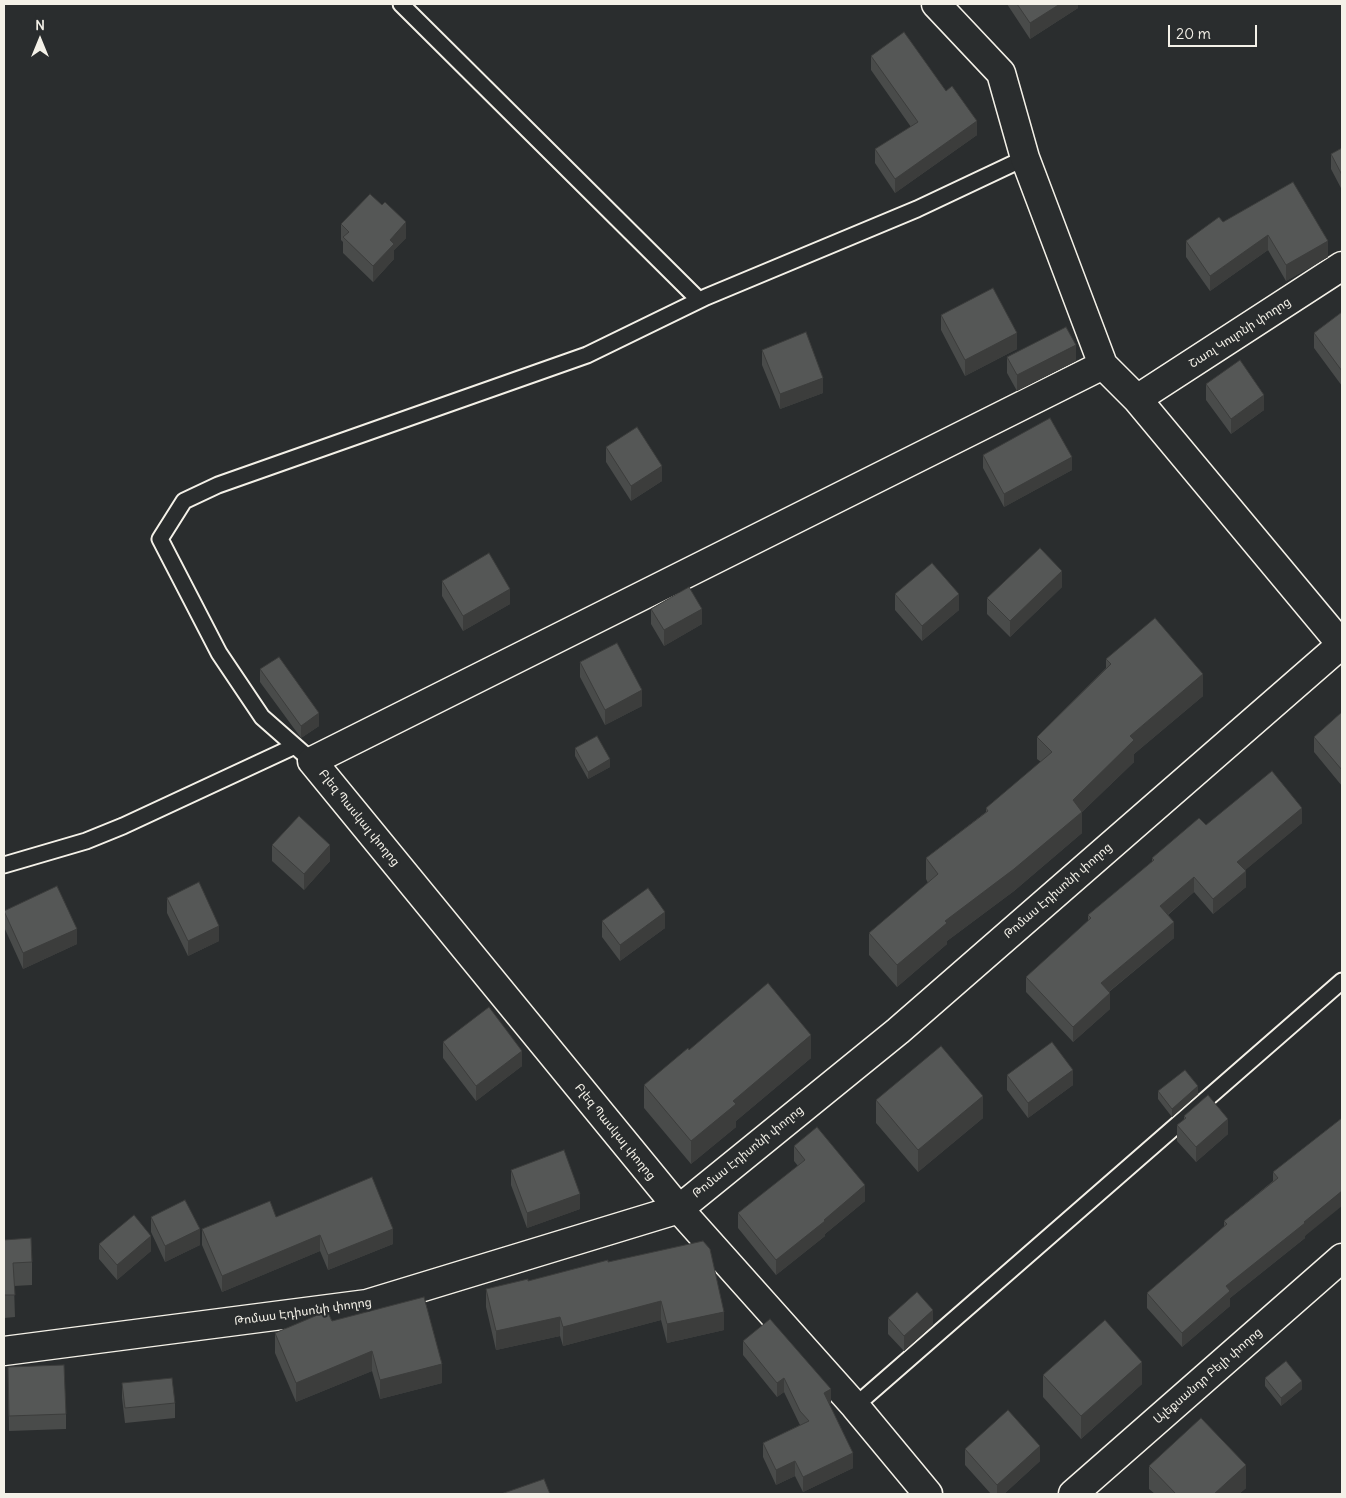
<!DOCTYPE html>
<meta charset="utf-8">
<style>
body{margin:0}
#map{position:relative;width:1346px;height:1498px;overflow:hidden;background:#2a2d2e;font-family:Delius,sans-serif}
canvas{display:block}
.frame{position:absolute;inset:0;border:5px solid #f4f1e8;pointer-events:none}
.north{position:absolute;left:15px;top:15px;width:50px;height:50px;-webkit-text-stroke:4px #2a2d2e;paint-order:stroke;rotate:0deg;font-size:14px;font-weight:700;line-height:20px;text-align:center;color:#f4f1e8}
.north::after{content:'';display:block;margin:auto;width:18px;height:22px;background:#f4f1e8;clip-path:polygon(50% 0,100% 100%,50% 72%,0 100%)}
.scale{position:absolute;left:1168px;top:25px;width:89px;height:22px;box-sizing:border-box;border:2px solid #f4f1e8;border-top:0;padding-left:6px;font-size:15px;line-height:18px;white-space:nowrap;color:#f4f1e8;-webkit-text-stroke:4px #2a2d2e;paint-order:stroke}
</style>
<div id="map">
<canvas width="1346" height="1498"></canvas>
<div class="frame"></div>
<div class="north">N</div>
<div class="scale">20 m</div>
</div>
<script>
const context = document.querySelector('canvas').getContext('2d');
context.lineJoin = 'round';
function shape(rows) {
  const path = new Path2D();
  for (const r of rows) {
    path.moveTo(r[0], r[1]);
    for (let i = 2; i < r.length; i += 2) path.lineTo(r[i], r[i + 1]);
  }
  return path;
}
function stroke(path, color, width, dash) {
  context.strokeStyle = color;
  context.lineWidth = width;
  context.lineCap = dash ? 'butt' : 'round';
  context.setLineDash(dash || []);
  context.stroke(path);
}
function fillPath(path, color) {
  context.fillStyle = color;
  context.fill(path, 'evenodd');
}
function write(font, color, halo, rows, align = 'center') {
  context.font = font + ' Delius,"Noto Sans Armenian",sans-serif';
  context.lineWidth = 4.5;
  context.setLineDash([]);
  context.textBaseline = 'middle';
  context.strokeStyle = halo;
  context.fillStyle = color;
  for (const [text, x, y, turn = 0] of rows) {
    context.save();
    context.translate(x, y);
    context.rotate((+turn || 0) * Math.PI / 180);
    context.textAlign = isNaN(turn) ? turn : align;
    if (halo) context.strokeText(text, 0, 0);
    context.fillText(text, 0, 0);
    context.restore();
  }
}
const service = shape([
 [401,4,699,300],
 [312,761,262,717,219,653,160,539,184,501,218,485,587,355,706,297,917,209,1025,158],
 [4,865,86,841,123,826,295,746],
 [855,1406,1342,981]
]);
const minor = shape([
 [936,4,1001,73,1025,158,1103,365,1137,399,1342,645],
 [1137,399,1342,266],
 [4,1351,367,1304,679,1209,898,1031,1342,644],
 [928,1494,855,1406,679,1209,312,761,1103,365],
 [1073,1494,1342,1258]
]);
stroke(service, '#f4f1e8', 19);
stroke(minor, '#f4f1e8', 31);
stroke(service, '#2a2d2e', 15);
stroke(minor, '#2a2d2e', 28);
fillPath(shape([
 [1007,4,1078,4,1078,8,1030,39],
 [871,56,946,91,977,135,895,193,875,163,875,149,911,127,871,70],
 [1342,148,1342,190,1331,169,1331,154],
 [1293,182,1328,257,1286,281,1268,250,1210,291,1186,257,1186,241,1223,222],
 [341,224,406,238,394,250,394,259,373,282,343,253,343,242,341,240],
 [1342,312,1342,386,1314,348,1314,333],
 [941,315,1017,349,965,376,941,330],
 [762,350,823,393,780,409,762,365],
 [1007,357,1076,361,1017,391,1007,373],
 [1206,384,1264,410,1231,434,1206,400],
 [606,447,662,481,631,501,606,462],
 [983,455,1072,470,1004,507,983,468],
 [442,581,510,604,463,631,442,596],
 [1062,587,1010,637,987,614,987,598],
 [895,594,959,610,922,641,895,610],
 [651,609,702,624,664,646,651,624],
 [1106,659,1203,696,1134,754,1134,762,1082,812,1082,833,1014,891,947,941,947,944,897,987,869,955,869,933,928,883,926,879,926,858,986,812,986,808,1041,762,1037,759,1037,737,1106,668],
 [580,662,642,706,605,725,580,677],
 [260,669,319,726,301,738,260,682],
 [1342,712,1342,786,1314,752,1314,737],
 [575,748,610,767,588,779,575,756],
 [1302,823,1245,870,1246,887,1213,914,1194,892,1168,915,1174,938,1109,992,1110,1009,1073,1042,1026,992,1026,977,1088,921,1088,915,1152,862,1152,858,1206,825],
 [272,845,330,861,304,890,272,861],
 [167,898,219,941,188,956,167,913],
 [4,911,77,944,23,969,4,927],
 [602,921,665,928,620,961,602,937],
 [443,1042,522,1066,476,1101,443,1058],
 [689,1050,811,1058,736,1121,736,1127,691,1164,644,1108,644,1085],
 [1007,1075,1073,1085,1028,1118,1007,1090],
 [1158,1091,1198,1094,1172,1117,1158,1099],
 [876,1100,983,1118,918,1172,876,1123],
 [1184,1116,1228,1134,1196,1162,1177,1141,1177,1125,1184,1120],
 [1342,1118,1305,1236,1305,1238,1230,1298,1230,1306,1182,1347,1147,1308,1147,1293,1224,1227,1224,1221,1273,1181,1273,1172],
 [794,1146,865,1201,825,1234,825,1236,776,1275,738,1228,738,1213,798,1166,794,1161],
 [511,1170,580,1209,527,1228,511,1185],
 [151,1217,200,1245,165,1262,151,1232],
 [276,1217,393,1244,328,1270,320,1251,222,1292,202,1245,202,1229],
 [4,1240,32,1262,32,1285,14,1286,15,1317,4,1318],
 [99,1244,151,1251,117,1280,99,1259],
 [608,1262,724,1330,667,1343,661,1320,563,1346,560,1336,496,1350,486,1307,486,1289,528,1281],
 [888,1318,933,1325,904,1351,888,1334],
 [332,1321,442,1383,380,1399,372,1371,296,1402,275,1353,275,1333],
 [743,1341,831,1404,829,1404,853,1468,803,1492,795,1476,776,1485,763,1457,763,1443,800,1425,784,1392,777,1397,743,1355],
 [8,1367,66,1414,66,1429,9,1431],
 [1043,1375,1142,1384,1081,1439,1043,1397],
 [1265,1378,1302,1389,1281,1406,1265,1386],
 [122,1383,175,1403,175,1418,125,1423,122,1398],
 [965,1449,1040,1461,1004,1494,991,1494,965,1465],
 [1149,1466,1246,1488,1239,1494,1155,1494,1149,1489]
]), '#494b4a');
fillPath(shape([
 [1060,4,1078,4,1078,8,1030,39,1030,23],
 [977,121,977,135,895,193,895,179],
 [406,222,406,238,394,250,394,259,373,282,373,266,390,240],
 [1268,235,1268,250,1210,291,1210,276],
 [1328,241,1328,257,1286,281,1286,265],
 [1017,333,1017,349,965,376,965,360],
 [1076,345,1076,361,1017,391,1017,375],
 [823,378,823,393,780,409,780,394],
 [1264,395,1264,410,1231,434,1231,419],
 [1072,457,1072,470,1004,507,1004,494],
 [662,466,662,481,631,501,631,486],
 [1062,571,1062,587,1010,637,1010,621],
 [510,589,510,604,463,631,463,616],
 [959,594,959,610,922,641,922,626],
 [702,609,702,624,664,646,664,630],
 [1203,674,1203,696,1134,754,1134,762,1082,812,1082,833,1014,891,947,941,947,944,897,987,897,965,945,921,1130,736],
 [642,690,642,706,605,725,605,710],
 [319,713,319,726,301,738,301,726],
 [610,759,610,767,588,779,588,772],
 [1302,808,1302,823,1237,877,1237,862],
 [330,845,330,861,304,890,304,874],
 [1246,871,1246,887,1213,914,1213,899],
 [1194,877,1194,892,1160,921,1160,906],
 [665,912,665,928,620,961,620,945],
 [1174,922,1174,938,1101,998,1101,983],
 [219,926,219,941,188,956,188,941],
 [77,929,77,944,23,969,23,953],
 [1110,993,1110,1009,1073,1042,1073,1027],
 [811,1035,811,1058,736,1121,736,1127,691,1164,691,1141,733,1101],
 [522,1051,522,1066,476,1101,476,1086],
 [1073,1070,1073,1085,1028,1118,1028,1103],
 [1198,1086,1198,1094,1172,1117,1172,1109],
 [983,1096,983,1118,918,1172,918,1150],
 [1228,1119,1228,1134,1196,1162,1196,1147],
 [865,1185,865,1201,825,1234,825,1236,776,1275,776,1260],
 [1342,1191,1342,1206,1305,1236,1305,1238,1230,1298,1230,1306,1182,1347,1182,1333,1226,1286,1304,1222],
 [580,1194,580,1209,527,1228,527,1213],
 [200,1229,200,1245,165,1262,165,1246],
 [393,1229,393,1244,328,1270,328,1255],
 [320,1235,320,1251,222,1292,222,1276],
 [151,1236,151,1251,117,1280,117,1265],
 [661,1301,661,1320,563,1346,563,1327],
 [933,1310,933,1325,904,1351,904,1336],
 [724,1312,724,1330,667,1343,667,1324],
 [560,1317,560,1336,496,1350,496,1331],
 [372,1351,372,1371,296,1402,296,1383],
 [1142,1362,1142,1384,1081,1439,1081,1416],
 [442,1364,442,1383,380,1399,380,1380],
 [784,1378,784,1392,777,1397,777,1383],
 [1302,1381,1302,1389,1281,1406,1281,1398],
 [831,1389,831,1404,824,1407,824,1393],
 [1040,1446,1040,1461,1004,1494,997,1494,997,1485],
 [853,1453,853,1468,803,1492,803,1477],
 [795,1461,795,1476,776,1485,776,1470],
 [1246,1465,1246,1488,1239,1494,1214,1494]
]), '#3c3d3c');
const building = shape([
 [1017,4,1060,4,1030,23,1017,4],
 [904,32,946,91,952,86,977,121,895,179,875,149,918,122,871,56,904,32],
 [1342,148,1342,175,1331,154,1342,148],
 [1293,182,1328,241,1286,265,1268,235,1210,276,1186,241,1219,217,1223,222,1293,182],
 [370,194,382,205,385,202,406,222,390,240,394,244,373,266,343,237,349,232,341,224,370,194],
 [993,288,1017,333,965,360,941,315,993,288],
 [1342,312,1342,371,1314,333,1342,312],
 [1066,327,1076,345,1017,375,1007,357,1066,327],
 [806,332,823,378,780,394,762,350,806,332],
 [1240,360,1264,395,1231,419,1206,384,1240,360],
 [1050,418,1072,457,1004,494,983,455,1050,418],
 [637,427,662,466,631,486,606,447,637,427],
 [1040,548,1062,571,1010,621,987,598,1040,548],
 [489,553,510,589,463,616,442,581,489,553],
 [932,563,959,594,922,626,895,594,932,563],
 [689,587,702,609,664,630,651,609,689,587],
 [1155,618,1203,674,1130,736,1134,740,1073,800,1082,812,1014,869,945,921,947,923,897,965,869,933,938,874,926,858,988,811,986,808,1052,752,1037,737,1111,664,1106,659,1155,618],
 [617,643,642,690,605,710,580,662,617,643],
 [279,657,319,713,301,726,260,669,279,657],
 [1342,712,1342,770,1314,737,1342,712],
 [597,736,610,759,588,772,575,748,597,736],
 [1272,771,1302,808,1237,862,1246,871,1213,899,1194,877,1160,906,1174,922,1101,983,1110,993,1073,1027,1026,977,1091,918,1088,915,1154,860,1152,858,1199,818,1206,825,1272,771],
 [299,816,330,845,304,874,272,845,299,816],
 [199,882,219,926,188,941,167,898,199,882],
 [57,886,77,929,23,953,4,911,57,886],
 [648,888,665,912,620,945,602,921,648,888],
 [768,983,811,1035,733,1101,736,1104,691,1141,644,1085,688,1048,689,1050,768,983],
 [489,1007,522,1051,476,1086,443,1042,489,1007],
 [1052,1042,1073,1070,1028,1103,1007,1075,1052,1042],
 [941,1046,983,1096,918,1150,876,1100,941,1046],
 [1185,1070,1198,1086,1172,1109,1158,1091,1185,1070],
 [1208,1095,1228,1119,1196,1147,1177,1125,1186,1118,1184,1116,1208,1095],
 [1342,1118,1342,1191,1304,1222,1305,1223,1226,1286,1230,1291,1182,1333,1147,1293,1227,1224,1224,1221,1278,1178,1273,1172,1342,1118],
 [817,1127,865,1185,824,1220,825,1221,776,1260,738,1213,805,1160,794,1146,817,1127],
 [564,1150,580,1194,527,1213,511,1170,564,1150],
 [372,1177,393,1229,328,1255,320,1235,222,1276,202,1229,270,1201,276,1217,372,1177],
 [185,1200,200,1229,165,1246,151,1217,185,1200],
 [134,1215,151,1236,117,1265,99,1244,134,1215],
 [31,1238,32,1262,13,1263,15,1295,4,1295,4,1240,31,1238],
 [703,1241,710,1249,724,1312,667,1324,661,1301,563,1327,560,1317,496,1331,486,1289,528,1279,528,1281,608,1260,608,1262,703,1241],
 [917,1292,933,1310,904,1336,888,1318,917,1292],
 [424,1297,442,1364,380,1380,372,1351,296,1383,275,1333,327,1311,332,1321,424,1297],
 [770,1319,831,1389,824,1393,853,1453,803,1477,795,1461,776,1470,763,1443,809,1421,800,1411,784,1378,777,1383,743,1341,770,1319],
 [1105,1320,1142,1362,1081,1416,1043,1375,1105,1320],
 [1286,1361,1302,1381,1281,1398,1265,1378,1286,1361],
 [64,1365,66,1414,9,1416,8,1367,64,1365],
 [172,1378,175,1403,125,1408,122,1383,172,1378],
 [1008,1410,1040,1446,997,1485,965,1449,1008,1410],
 [1201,1418,1246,1465,1214,1494,1176,1494,1149,1466,1201,1418],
 [544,1479,550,1494,501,1494,544,1479]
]);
fillPath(building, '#555756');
stroke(building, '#3c3d3c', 1);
write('12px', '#f4f1e8', '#2a2d2e', [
 ["Շառլ Կուլոնի փողոց",1240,333,-33],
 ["Բլեզ Պասկալ փողոց",359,818,51],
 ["Թոմաս Էդիսոնի փողոց",1058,891,-41],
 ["Բլեզ Պասկալ փողոց",615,1132,51],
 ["Թոմաս Էդիսոնի փողոց",748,1152,-39],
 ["Թոմաս Էդիսոնի փողոց",303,1312,-8],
 ["Ալեքսանդր Բելի փողոց",1208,1376,-41]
]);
</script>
